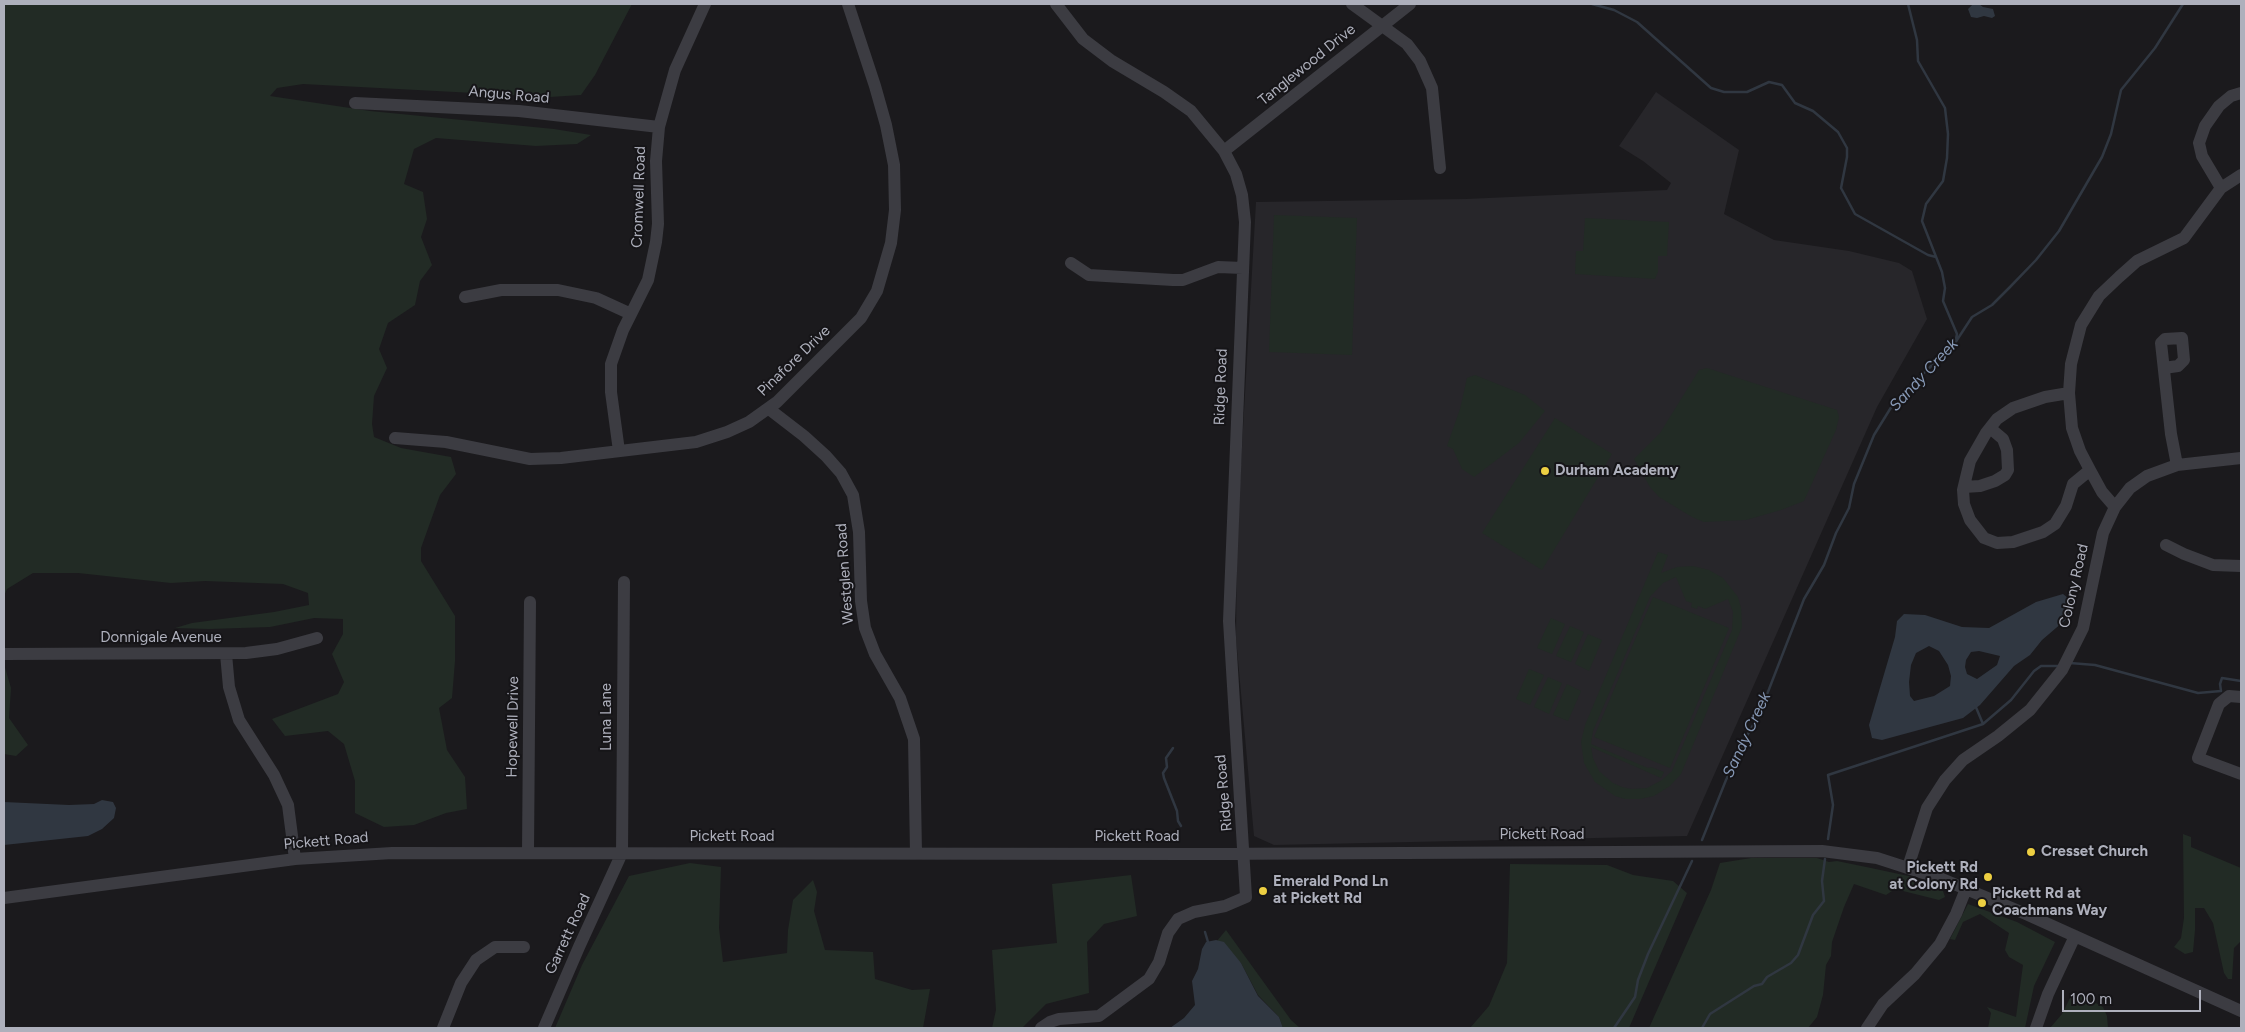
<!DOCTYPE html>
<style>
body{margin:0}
#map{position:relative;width:2245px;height:1032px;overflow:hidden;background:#1b1a1d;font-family:Figtree,sans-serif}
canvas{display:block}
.frame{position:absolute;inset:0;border:5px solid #aeb0bc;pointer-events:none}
.scale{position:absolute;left:2062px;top:990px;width:139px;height:22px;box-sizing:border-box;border:2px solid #aeb0bc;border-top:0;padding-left:6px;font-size:15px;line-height:18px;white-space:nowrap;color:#aeb0bc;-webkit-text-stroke:4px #161518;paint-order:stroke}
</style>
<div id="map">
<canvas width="2245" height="1032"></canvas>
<div class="frame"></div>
<div class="scale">100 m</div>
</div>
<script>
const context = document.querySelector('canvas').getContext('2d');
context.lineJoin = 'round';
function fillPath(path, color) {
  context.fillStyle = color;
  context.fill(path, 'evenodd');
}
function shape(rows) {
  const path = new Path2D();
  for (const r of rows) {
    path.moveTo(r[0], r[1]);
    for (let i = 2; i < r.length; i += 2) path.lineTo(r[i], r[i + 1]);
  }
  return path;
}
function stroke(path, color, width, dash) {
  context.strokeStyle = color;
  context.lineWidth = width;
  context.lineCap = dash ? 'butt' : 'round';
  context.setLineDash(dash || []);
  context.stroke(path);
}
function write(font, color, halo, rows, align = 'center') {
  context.font = font + ' Figtree,sans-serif';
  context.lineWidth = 4;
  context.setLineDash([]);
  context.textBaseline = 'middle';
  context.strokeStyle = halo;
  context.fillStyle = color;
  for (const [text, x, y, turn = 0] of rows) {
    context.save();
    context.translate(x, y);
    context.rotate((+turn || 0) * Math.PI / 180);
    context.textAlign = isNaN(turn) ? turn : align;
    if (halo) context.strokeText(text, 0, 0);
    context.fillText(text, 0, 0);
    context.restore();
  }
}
fillPath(shape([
 [1656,92,1739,150,1724,214,1774,240,1849,251,1899,263,1912,271,1927,319,1877,407,1687,836,1274,845,1254,836,1236,638,1237,534,1256,202,1466,199,1667,190,1671,183,1643,161,1619,146]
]), '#27262a');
fillPath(shape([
 [4,4,632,4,595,75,581,95,550,97,303,84,277,88,270,96,370,111,554,129,591,135,577,144,536,146,436,138,414,149,404,184,423,192,427,219,421,237,432,265,420,281,415,305,388,323,379,349,387,368,374,396,372,424,374,437,401,448,451,457,456,474,440,495,421,548,421,561,455,616,455,661,452,698,439,708,447,750,465,777,467,809,446,813,414,825,384,827,355,813,355,781,344,744,328,731,285,736,272,719,338,694,344,682,332,654,343,634,343,619,314,618,270,627,209,629,175,628,192,623,274,612,309,605,308,593,283,584,205,581,171,583,78,573,33,573,7,589,4,596],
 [1274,215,1357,218,1352,355,1269,352],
 [1585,218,1669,222,1667,256,1658,256,1658,272,1655,279,1575,274,1576,251,1583,251],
 [1707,368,1837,410,1839,417,1836,430,1804,501,1781,510,1746,520,1704,522,1692,517,1659,497,1650,487,1634,459,1660,433,1699,370],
 [1475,375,1525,395,1545,411,1519,443,1474,477,1462,469,1453,449,1447,446,1460,409,1467,378],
 [1555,418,1612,454,1542,570,1482,533],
 [1658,552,1668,555,1661,573,1677,567,1693,566,1709,570,1723,578,1738,597,1741,608,1742,627,1681,774,1670,786,1654,796,1640,799,1625,799,1615,796,1595,782,1584,763,1581,742,1585,725],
 [1676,577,1686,601,1692,603,1691,607,1697,609,1698,606,1705,609,1728,599,1733,612,1732,630,1672,771,1662,780,1647,788,1631,789,1622,787,1613,783,1599,771,1593,758,1591,747,1661,778,1664,772,1651,767,1648,768,1591,744,1593,731,1650,597,1663,583],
 [1653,597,1729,628,1670,768,1594,737],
 [1551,618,1565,624,1552,654,1537,648],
 [1570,626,1584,632,1571,662,1556,656],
 [1588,634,1602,640,1589,671,1575,664],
 [4,664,11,688,9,718,28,745,16,756,4,754],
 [1529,669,1544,675,1530,705,1516,699],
 [1548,677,1562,683,1549,714,1534,707],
 [1567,684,1581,691,1568,721,1553,715],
 [2183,834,2191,837,2191,847,2241,868,2241,941,2234,948,2232,979,2228,979,2224,973,2213,923,2204,908,2195,908,2195,930,2193,952,2185,954,2174,947,2181,938,2184,918],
 [1751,858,1817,858,1829,862,1837,861,1871,868,1913,877,1943,891,1945,897,1939,900,1895,889,1886,895,1854,884,1844,907,1832,942,1831,956,1826,965,1823,995,1817,1017,1808,1028,1649,1028,1711,890,1720,863],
 [690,863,721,867,719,928,723,962,787,953,788,930,793,900,813,880,817,892,814,911,825,950,873,952,875,979,912,990,930,989,923,1028,555,1028,582,965,629,876],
 [1510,864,1607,865,1633,875,1673,881,1687,893,1629,1028,1470,1028,1489,1006,1507,963],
 [1131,875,1137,916,1104,924,1087,942,1089,993,1046,1004,1022,1028,992,1028,996,1010,992,950,1057,943,1052,884],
 [1968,904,2017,922,2055,942,2034,986,2025,1028,1988,1028,1991,1013,1987,1007,2016,1017,2023,965,2009,957,2005,950,2009,933,1980,914,1963,922,1955,940,1950,939],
 [1226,930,1291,1020,1300,1028,1283,1028,1279,1017,1258,995,1241,963,1217,941],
 [2072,994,2083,996,2103,1007,2107,1016,2108,1028,2050,1028,2062,1014]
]), '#222b25');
fillPath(shape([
 [1973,4,1979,4,1983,7,1993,9,1995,16,1992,18,1984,16,1977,18,1971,17,1968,9],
 [2063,594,2074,603,2070,616,2042,640,2030,655,2014,666,1980,705,1963,718,1882,740,1872,738,1869,725,1895,637,1897,621,1904,614,1925,615,1962,627,1989,628,2036,602],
 [1929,646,1939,651,1948,665,1951,676,1950,686,1934,696,1914,701,1910,696,1909,682,1911,665,1916,653],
 [1979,651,2000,656,1997,665,1977,679,1967,674,1965,667,1966,660,1971,652],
 [102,800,113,802,116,808,114,818,102,829,88,836,4,845,4,802,69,805,94,804],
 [1216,940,1224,942,1241,963,1258,996,1279,1017,1283,1028,1170,1028,1184,1018,1195,1005,1192,981,1198,969,1202,949,1206,942]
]), '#303741');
stroke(shape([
 [1592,4,1614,10,1637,22,1711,88,1724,92,1747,92,1769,82,1782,85,1795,103,1813,111,1838,132,1847,148,1847,157,1841,188,1855,214,1928,255,1936,257],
 [1908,4,1917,40,1918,61,1945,108,1948,134,1947,158,1943,181,1926,204,1922,221,1942,272,1945,288,1943,301,1957,334,1956,339],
 [2070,663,2095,665,2198,693,2221,691,2220,684,2222,678,2241,681],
 [1975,705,1983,724],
 [1173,748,1166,758,1167,767,1163,773,1164,778,1177,811,1178,821,1181,826],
 [1828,839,1833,805,1828,775,1983,724,2011,700,2034,671,2041,666,2060,666],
 [1702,840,1726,780,1745,739,1759,715,1804,599,1824,565,1836,533,1849,508,1854,484,1874,435,1895,401,1955,343,1972,317,1992,305,2010,287,2036,260,2059,231,2102,157,2111,134,2121,90,2155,48,2183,4],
 [1205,932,1208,942],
 [1614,1028,1635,997,1638,980,1648,954,1692,861],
 [1702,1028,1710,1014,1754,986,1762,984,1767,977,1791,963,1798,955,1813,915,1824,901,1822,881,1825,859]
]), '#303741', 2.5);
stroke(shape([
 [1352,4,1407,44,1420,61,1432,88,1440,168],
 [355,103,519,111,659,127],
 [1224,151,1410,4],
 [2221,188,2202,156,2199,143,2205,126,2219,106,2231,96,2241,93],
 [1071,263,1089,275,1173,280,1183,280,1218,267,1243,268],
 [465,297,501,290,558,290,596,298,631,314],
 [2164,368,2178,366,2184,360,2182,338,2165,339,2161,343,2171,434,2177,465],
 [2069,393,2045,397,2013,408,1997,419,1986,433,1970,461,1963,490,1964,504,1970,520,1984,538,1997,543,2013,542,2043,532,2055,524,2066,506,2073,484,2090,470],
 [769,409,804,436,826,456,841,473,853,495,859,532,861,601,865,628,875,654,900,698,914,739,916,853],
 [395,438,446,442,530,459,561,458,696,442,727,432,749,422,777,402,861,318,877,291,891,243,895,210,894,165,886,125,875,86,848,4],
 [619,451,611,392,611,364,623,330,648,280,656,242,658,224,656,161,659,127,675,70,705,4],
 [1964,487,1980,486,1995,481,2005,475,2008,470,2007,450,2003,439,1990,428],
 [2115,507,2102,492,2090,470,2080,451,2072,428,2069,393,2071,364,2081,325,2099,296,2119,277,2137,261,2184,238,2221,188,2241,175],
 [2166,545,2184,554,2213,565,2241,566],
 [4,654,246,653,277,649,317,638],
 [226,654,229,687,239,720,274,775,288,805,295,859],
 [2241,697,2229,696,2219,704,2198,758,2241,774],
 [528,852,530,602],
 [1908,867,1927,808,1945,780,1963,760,1998,736,2030,710,2062,670,2083,628,2103,533,2115,507,2130,488,2147,476,2177,465,2241,458],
 [4,898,295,859,392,853,1196,854,1822,851,1877,858,1942,879,2026,914,2241,1011],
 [443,1028,461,983,476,960,495,947,524,947],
 [544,1028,579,947,622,853,624,582],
 [1041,1028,1050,1022,1059,1019,1099,1016,1149,979,1159,962,1168,933,1178,919,1194,912,1225,906,1246,897,1229,621,1245,222,1242,195,1236,174,1224,151,1191,111,1164,92,1112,61,1083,39,1056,4],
 [1867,1028,1883,1004,1915,974,1940,944,1956,914,1966,889],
 [2036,1028,2048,994,2075,936]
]), '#3c3c42', 12);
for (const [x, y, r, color] of [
 [1545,471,5,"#edcf42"],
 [2031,852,5,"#edcf42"],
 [1988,877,5,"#edcf42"],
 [1263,891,5,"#edcf42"],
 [1982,903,5,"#edcf42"]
]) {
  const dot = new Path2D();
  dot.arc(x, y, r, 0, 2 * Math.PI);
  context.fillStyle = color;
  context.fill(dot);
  stroke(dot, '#161518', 2);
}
write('15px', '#aeb0bc', '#161518', [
 ["Tanglewood Drive",1307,65,-39],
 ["Angus Road",509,95,5],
 ["Cromwell Road",639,197,-88],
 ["Pinafore Drive",794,361,-44],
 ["Ridge Road",1221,387,-88],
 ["Westglen Road",845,574,-94],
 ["Colony Road",2074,586,-77],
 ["Donnigale Avenue",161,638],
 ["Luna Lane",607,717,-90],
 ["Hopewell Drive",513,727,-89],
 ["Ridge Road",1224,793,-95],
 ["Pickett Road",1542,835],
 ["Pickett Road",732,837],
 ["Pickett Road",1137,837],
 ["Pickett Road",326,841,-5],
 ["Garrett Road",568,934,-65]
]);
write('bold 15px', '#aeb0bc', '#161518', [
 ["Durham Academy",1555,471],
 ["Cresset Church",2041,852],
 ["Pickett Rd",1978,868,"right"],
 ["at Colony Rd",1978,885,"right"],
 ["Emerald Pond Ln",1273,882],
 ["at Pickett Rd",1273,899],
 ["Pickett Rd at",1992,894],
 ["Coachmans Way",1992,911]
], 'left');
write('italic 16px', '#8698b5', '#161518', [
 ["Sandy Creek",1924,375,-47],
 ["Sandy Creek",1747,735,-65]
]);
</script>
